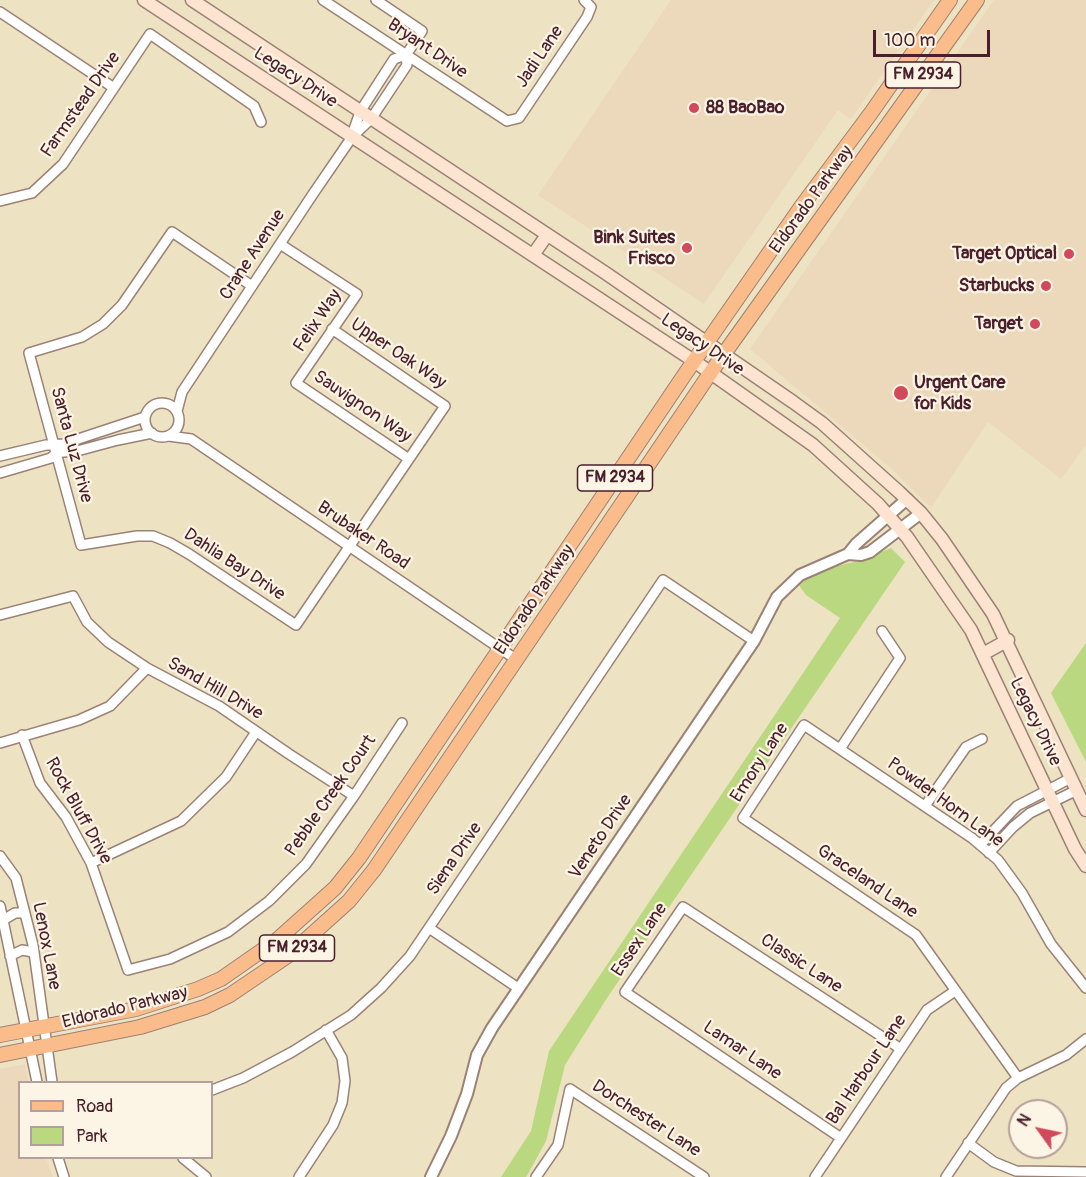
<!DOCTYPE html>
<style>
body{margin:0}
#map{position:relative;width:1086px;height:1177px;overflow:hidden;background:#ede3c2;font-family:Pangolin,sans-serif}
canvas{display:block}
.legend{position:absolute;left:18px;top:1081px;width:195px;height:78px;box-sizing:border-box;background:#fcf5e5;border:2px solid #b59f9b;margin:0;padding:8px 10px;list-style:none;font-size:18px;color:#4a1f2b}
.legend li{display:flex;align-items:center;gap:12px;height:30px}
.legend b{width:30px;border:2px solid #b59f9b}
.north{position:absolute;left:1008px;top:1099px;width:60px;height:60px;box-sizing:border-box;background:#fcf5e5;border:2px solid #b59f9b;border-radius:50%;rotate:303deg;font-size:16px;font-weight:700;line-height:24px;text-align:center;color:#4a1f2b}
.north::after{content:'';display:block;margin:auto;width:21px;height:27px;background:#d1495b;clip-path:polygon(50% 0,100% 100%,50% 72%,0 100%)}
.scale{position:absolute;left:873px;top:30px;width:117px;height:27px;box-sizing:border-box;border:3px solid #4a1f2b;border-top:0;padding-left:8px;font-size:18px;line-height:21px;white-space:nowrap;color:#4a1f2b;-webkit-text-stroke:4px #fcf5e5;paint-order:stroke}
</style>
<div id="map">
<canvas width="1086" height="1177"></canvas>
<ul class="legend">
<li><b style="height:8px;background:#f9bc8a"></b>Road</li>
<li><b style="height:16px;background:#bad87f"></b>Park</li>
</ul>
<div class="north">N</div>
<div class="scale">100 m</div>
</div>
<script>
const context = document.querySelector('canvas').getContext('2d');
context.lineJoin = 'round';
function fillPath(path, color) {
  context.fillStyle = color;
  context.fill(path, 'evenodd');
}
function shape(rows) {
  const path = new Path2D();
  for (const r of rows) {
    if (r.length === 3) {
      path.moveTo(r[0] + r[2], r[1]);
      path.arc(r[0], r[1], r[2], 0, 2 * Math.PI);
      continue;
    }
    path.moveTo(r[0], r[1]);
    for (let i = 2; i < r.length; i += 2) path.lineTo(r[i], r[i + 1]);
  }
  return path;
}
function stroke(path, color, width, dash) {
  context.strokeStyle = color;
  context.lineWidth = width;
  context.lineCap = dash ? 'butt' : 'round';
  context.setLineDash(dash || []);
  context.stroke(path);
}
function write(font, color, halo, rows, align = 'center') {
  context.font = font + ' Pangolin,sans-serif';
  context.lineWidth = 4.5;
  context.setLineDash([]);
  context.textBaseline = 'middle';
  context.strokeStyle = halo;
  context.fillStyle = color;
  for (const [text, x, y, turn = 0] of rows) {
    context.save();
    context.translate(x, y);
    context.rotate((+turn || 0) * Math.PI / 180);
    context.textAlign = isNaN(turn) ? turn : align;
    if (halo) context.strokeText(text, 0, 0);
    context.fillText(text, 0, 0);
    context.restore();
  }
}
fillPath(shape([
 [671,0,934,0,851,119,838,110,704,304,538,195],
 [994,0,1086,0,1086,445,1061,479,988,422,931,508,892,469,750,349],
 [25,1064,29,1082,20,1082,20,1158,46,1158,53,1177,0,1177,0,1069]
]), '#ecd8ba');
fillPath(shape([
 [891,548,905,562,607,998,565,1065,546,1141,528,1174,526,1177,501,1177,531,1131,549,1051,840,618,806,595,798,584,807,577,820,570,863,560],
 [1086,643,1086,762,1051,693]
]), '#bad87f');
const minor = shape([
 [323,0,507,121,519,118,587,17,591,7,584,0],
 [376,0,422,31,406,55],
 [0,12,114,88],
 [352,135,360,112,365,104,394,59,406,55],
 [0,201,32,193,63,164,150,34,254,106,261,122],
 [280,244,357,294,296,383,409,459],
 [252,286,172,232,122,305,103,324,82,337,29,353,81,545,137,536,153,536,170,543,189,554,296,625,445,406,332,329],
 [162,420,17],
 [177,411,182,392,313,194,352,137,371,119,407,65,406,55],
 [169,436,191,439,517,660],
 [0,456,46,445,63,444,145,417],
 [0,473,51,458,55,454,63,452,77,451,118,440,152,433],
 [0,615,73,596,87,622,108,642,147,668,219,706,289,754,354,796],
 [22,735,40,783,66,817,91,863,128,970,170,959,228,932,269,901,306,864,354,796,402,723],
 [0,743,79,720,110,706,147,668],
 [840,749,900,658,882,631],
 [925,806,966,747,982,739],
 [980,845,1017,806,1071,778],
 [989,853,1013,827,1030,813,1077,790],
 [0,856,16,878,33,945,52,1082],
 [91,863,181,821,226,777,256,732],
 [0,906,37,1082],
 [3,920,15,913,25,913],
 [429,928,518,988],
 [10,956,22,950,33,952],
 [1018,1078,916,935,743,818,804,725,972,838,998,860,1022,893,1051,944,1086,988],
 [212,1090,243,1078,292,1052,351,1015,381,988,410,956,663,580,754,641],
 [841,1138,625,992,683,907,901,1049],
 [968,1143,994,1162,1016,1171,1086,1172],
 [58,1158,64,1177],
 [183,1158,206,1177],
 [299,1177,333,1125,342,1103,345,1081,342,1058,326,1030],
 [536,1177,558,1145,570,1089,704,1177],
 [815,1177,927,1010,955,991],
 [946,1177,1006,1088,1018,1078,1066,1055,1086,1039]
]);
const tertiary = shape([
 [848,554,856,544,907,499],
 [431,1177,451,1136,467,1094,477,1055,492,1028,754,641,777,597,800,575,848,554,861,555,870,552,921,513]
]);
const secondary = shape([
 [144,0,694,361,813,445,878,504,907,537,971,630,1075,849,1086,866],
 [192,0,604,272,793,402,822,423,899,492,921,513,942,539,993,614,1086,810],
 [533,255,547,235],
 [983,654,1008,640]
]);
const primary = shape([
 [0,1035,136,1009,198,989,221,979,277,940,335,888,359,858,685,374,801,207,871,113,950,0],
 [0,1055,140,1027,205,1007,230,995,289,955,349,901,374,870,711,372,977,0]
]);
stroke(minor, '#9c8176', 12);
stroke(tertiary, '#9c8176', 14);
stroke(secondary, '#9c8176', 15);
stroke(primary, '#9c8176', 16);
stroke(minor, '#fff', 9);
stroke(tertiary, '#fff', 10);
stroke(secondary, '#fde4d0', 12);
stroke(primary, '#f9bc8a', 14);
for (const [x, y, r, color] of [
 [694,108,6,"#d1495b"],
 [687,248,6,"#d1495b"],
 [1069,254,6,"#d1495b"],
 [1046,286,6,"#d1495b"],
 [1035,324,6,"#d1495b"],
 [901,393,8,"#d1495b"]
]) {
  const dot = new Path2D();
  dot.arc(x, y, r, 0, 2 * Math.PI);
  context.fillStyle = color;
  context.fill(dot);
  stroke(dot, '#fcf5e5', 2);
}
for (const [x, y, w] of [
 [923,75,75],
 [615,478,75],
 [297,948,75]
]) {
  const box = new Path2D();
  box.roundRect(x - w / 2, y - 13, w, 26, 4.5);
  context.fillStyle = '#fcf5e5';
  context.fill(box);
  stroke(box, '#4a1f2b', 1.5);
}
write('bold 16px', '#4a1f2b', null, [
 ["FM 2934",923,75],
 ["FM 2934",615,478],
 ["FM 2934",297,948]
]);
write('18px', '#4a1f2b', '#fcf5e5', [
 ["Bryant Drive",427,49,34],
 ["Jadi Lane",540,57,-56],
 ["Legacy Drive",295,78,33],
 ["Farmstead Drive",81,105,-55],
 ["Eldorado Parkway",812,200,-54],
 ["Crane Avenue",253,255,-57],
 ["Felix Way",318,321,-56],
 ["Legacy Drive",702,345,34],
 ["Upper Oak Way",398,354,34],
 ["Sauvignon Way",362,407,34],
 ["Santa Luz Drive",71,445,75],
 ["Brubaker Road",363,536,34],
 ["Dahlia Bay Drive",234,565,33],
 ["Eldorado Parkway",535,600,-56],
 ["Sand Hill Drive",215,689,30],
 ["Legacy Drive",1035,722,64],
 ["Emory Lane",760,763,-57],
 ["Pebble Creek Court",331,796,-55],
 ["Powder Horn Lane",945,803,36],
 ["Rock Bluff Drive",78,811,61],
 ["Veneto Drive",601,837,-56],
 ["Siena Drive",455,859,-56],
 ["Graceland Lane",867,882,34],
 ["Essex Lane",640,940,-56],
 ["Lenox Lane",46,946,79],
 ["Classic Lane",801,964,33],
 ["Eldorado Parkway",125,1008,-14],
 ["Lamar Lane",742,1051,34],
 ["Bal Harbour Lane",867,1070,-56],
 ["Dorchester Lane",646,1119,33]
]);
write('bold 18px', '#4a1f2b', '#fcf5e5', [
 ["88 BaoBao",706,108,"left"],
 ["Bink Suites",675,238],
 ["Frisco",675,259],
 ["Target Optical",1057,254],
 ["Starbucks",1034,286],
 ["Target",1023,324],
 ["Urgent Care",914,383,"left"],
 ["for Kids",914,404,"left"]
], 'right');
</script>
